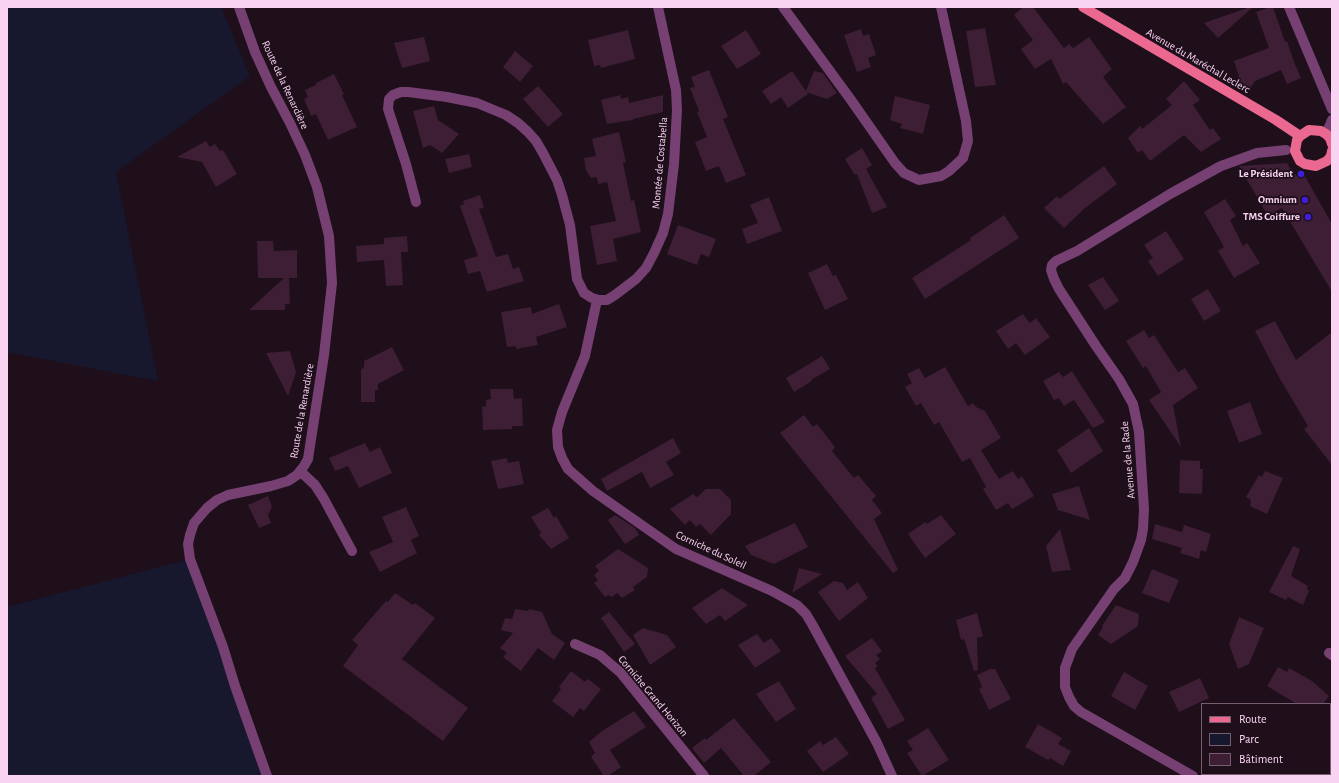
<!DOCTYPE html>
<meta charset="utf-8">
<style>
body{margin:0}
#map{position:relative;width:1339px;height:783px;overflow:hidden;background:#1e0f1b;font-family:"Alegreya Sans",sans-serif}
canvas{display:block}
.frame{position:absolute;inset:0;border:8px solid #f9d3f2;pointer-events:none}
.legend{position:absolute;left:1201px;top:703px;width:130px;height:72px;box-sizing:border-box;background:#1e0f1b;border:1px solid #765d71;margin:0;padding:5px 7px;list-style:none;font-size:12px;color:#f9d3f2}
.legend li{display:flex;align-items:center;gap:8px;height:20px}
.legend b{width:20px;border:1px solid #765d71}
</style>
<div id="map">
<canvas width="1339" height="783"></canvas>
<div class="frame"></div>
<ul class="legend">
<li><b style="height:5px;background:#eb6890"></b>Route</li>
<li><b style="height:11px;background:#17172e"></b>Parc</li>
<li><b style="height:11px;background:#3d1e34"></b>Bâtiment</li>
</ul>
</div>
<script>
const context = document.querySelector('canvas').getContext('2d');
context.lineJoin = 'round';
function fillPath(path, color) {
  context.fillStyle = color;
  context.fill(path, 'evenodd');
}
function shape(rows) {
  const path = new Path2D();
  for (const r of rows) {
    path.moveTo(r[0], r[1]);
    for (let i = 2; i < r.length; i += 2) path.lineTo(r[i], r[i + 1]);
  }
  return path;
}
function stroke(path, color, width, dash) {
  context.strokeStyle = color;
  context.lineWidth = width;
  context.lineCap = dash ? 'butt' : 'round';
  context.setLineDash(dash || []);
  context.stroke(path);
}
function write(font, color, halo, rows, align = 'center') {
  context.font = font + ' "Alegreya Sans",sans-serif';
  context.lineWidth = 3.5;
  context.setLineDash([]);
  context.textBaseline = 'middle';
  context.strokeStyle = halo;
  context.fillStyle = color;
  for (const [text, x, y, turn = 0] of rows) {
    context.save();
    context.translate(x, y);
    context.rotate((+turn || 0) * Math.PI / 180);
    context.textAlign = isNaN(turn) ? turn : align;
    if (halo) context.strokeText(text, 0, 0);
    context.fillText(text, 0, 0);
    context.restore();
  }
}
fillPath(shape([
 [7,7,221,7,250,76,116,172,158,381,7,352],
 [190,559,264,776,7,776,7,607]
]), '#17172e');
fillPath(shape([
 [1023,7,1033,7,1064,48,1069,44,1073,48,1089,37,1112,69,1103,77,1126,107,1103,124,1066,82,1063,84,1051,59,1035,69,1021,49,1033,40,1014,15],
 [1250,7,1253,7,1218,38,1204,23],
 [1270,7,1273,7,1285,42,1287,41,1294,62,1301,78,1287,84,1281,70,1255,81,1249,90,1235,82,1239,76,1234,61,1269,48,1256,12],
 [985,28,996,85,975,87,966,31],
 [861,29,863,36,869,34,876,55,868,58,871,67,857,72,844,35],
 [628,30,635,59,601,68,600,65,594,66,588,40],
 [746,30,761,54,737,69,721,46],
 [424,37,430,61,402,68,394,43],
 [515,51,533,66,520,82,503,67],
 [709,70,728,117,723,119,746,175,726,183,719,166,706,171,695,142,707,137,697,112,699,111,690,88,695,87,691,77],
 [792,71,806,91,814,71,823,73,837,93,827,99,806,92,808,94,788,108,781,97,771,104,762,91],
 [334,74,344,94,342,95,357,127,328,140,316,114,311,116,304,99,308,97,305,90,316,85,316,83],
 [1184,81,1200,100,1193,105,1210,130,1213,128,1221,139,1201,152,1184,135,1150,161,1142,150,1138,153,1128,138,1140,126,1142,129,1172,105,1166,99],
 [538,86,563,114,548,127,523,99],
 [620,95,621,99,628,97,629,103,663,95,663,112,633,119,633,120,607,124,601,100],
 [895,96,930,105,923,134,900,128,902,124,890,120],
 [434,106,438,120,459,134,442,153,430,145,423,148,413,111],
 [619,132,626,162,623,163,631,201,634,200,641,232,613,239,617,261,597,265,590,226,616,221,607,182,598,184,597,177,591,178,586,170,584,158,596,156,592,139],
 [206,141,210,147,215,144,220,151,223,150,237,174,216,187,202,162,177,157],
 [862,148,872,165,866,169,887,207,872,213,857,174,854,174,845,159],
 [469,154,472,167,449,173,445,159],
 [1287,163,1294,175,1302,171,1332,224,1332,292,1282,208,1268,216,1239,166],
 [1104,166,1117,184,1085,208,1064,228,1044,208,1057,196,1059,199],
 [480,195,484,208,479,209,496,257,508,254,513,269,519,267,524,281,487,292,480,271,468,274,464,260,478,256,460,206,464,204,463,201],
 [769,197,782,231,747,244,742,229,758,223,750,205],
 [1225,199,1236,216,1230,220,1243,246,1247,243,1260,263,1234,278,1218,251,1224,247,1204,212],
 [1004,215,1019,238,925,299,912,278,971,240,970,238],
 [678,225,716,239,709,257,701,254,697,265,667,254],
 [1166,231,1184,259,1158,276,1148,261,1153,258,1144,245],
 [407,236,408,252,401,252,403,285,386,286,384,260,357,262,356,246,384,244,384,238],
 [257,241,273,241,274,251,297,250,297,278,289,278,290,304,285,304,285,310,249,310,284,278,258,278],
 [827,264,833,276,836,275,848,299,825,310,808,273],
 [1103,277,1119,301,1105,310,1088,285],
 [1208,289,1221,311,1204,321,1191,299],
 [559,304,567,327,536,337,538,345,516,349,516,346,507,347,501,312,531,307,532,314],
 [1023,314,1030,323,1036,318,1050,337,1025,355,1016,343,1008,349,996,331],
 [1275,321,1296,360,1332,332,1332,465,1304,429,1308,426,1280,379,1255,331],
 [1144,330,1149,338,1154,335,1178,372,1185,368,1198,388,1173,405,1181,447,1149,400,1161,392,1146,366,1143,368,1126,341],
 [392,347,404,370,378,384,378,390,375,390,375,402,361,402,361,369,364,368,364,361],
 [290,351,296,372,288,396,266,353],
 [822,356,830,369,811,380,812,381,794,392,786,378],
 [945,367,968,406,973,403,976,407,985,411,1001,438,981,450,999,479,1013,471,1018,479,1022,476,1034,496,1012,509,1008,503,996,510,983,489,986,487,970,458,962,462,939,422,934,425,921,403,916,406,905,387,912,383,907,374,919,368,925,378],
 [1072,371,1080,384,1105,422,1093,428,1074,400,1064,406,1059,398,1054,400,1043,381,1059,372,1063,377],
 [490,389,513,389,514,399,522,398,523,426,512,426,512,429,483,430,482,407,486,406,486,400,491,399],
 [1250,402,1262,434,1239,443,1227,411],
 [804,415,813,427,817,424,835,447,832,451,854,478,858,475,876,496,872,500,882,513,874,519,898,570,893,573,780,433],
 [1089,428,1103,451,1071,473,1057,450],
 [673,438,681,453,666,462,674,475,650,488,642,472,607,491,601,479],
 [365,443,370,452,380,447,392,473,359,488,348,466,335,471,329,458],
 [507,458,508,463,519,461,524,484,498,489,491,461],
 [1180,460,1200,461,1200,469,1203,469,1202,494,1179,493],
 [1265,471,1283,478,1267,514,1250,506,1251,500,1246,497,1259,475,1262,477],
 [1079,486,1090,520,1058,510,1052,494],
 [706,489,720,489,731,500,731,514,711,535,700,524,696,527,690,520,685,525,670,509,693,494,697,497],
 [268,496,272,507,268,515,271,523,259,528,248,505],
 [406,507,419,536,411,540,417,553,380,572,369,552,393,542,382,517],
 [548,508,554,518,556,516,569,538,551,549,539,535,541,533,531,517],
 [615,515,635,528,639,535,625,544,608,520],
 [941,515,956,534,925,558,908,534,925,522,927,524],
 [795,523,808,547,774,564,751,555,745,546],
 [1155,524,1182,532,1184,525,1211,534,1206,552,1201,550,1199,559,1180,553,1182,548,1152,539],
 [1060,529,1071,570,1052,572,1046,546],
 [1293,546,1300,549,1291,576,1308,586,1307,589,1309,591,1303,605,1288,597,1286,600,1269,592],
 [618,549,648,568,647,577,633,587,635,590,622,598,617,593,612,597,609,595,605,597,594,583,598,580,594,575,599,571,595,566],
 [799,568,822,574,792,593],
 [1152,569,1179,580,1169,603,1142,593],
 [834,581,843,583,847,590,858,582,868,598,839,621,818,592],
 [722,588,748,605,725,621,720,615,706,624,692,608],
 [395,593,413,605,415,603,435,618,402,659,468,708,443,741,343,666,358,645,352,640,386,601,388,602],
 [1116,605,1139,614,1138,626,1111,644,1098,635,1103,627,1102,626],
 [515,609,528,611,529,609,542,612,552,634,565,643,554,660,538,648,521,671,503,657,507,653,500,648,513,633,501,630,505,618,512,619],
 [609,612,635,644,624,652,601,618],
 [977,613,983,636,977,638,978,670,974,671,964,639,961,640,956,620],
 [1239,617,1264,628,1249,664,1238,669,1229,644],
 [643,628,667,635,676,647,650,665,633,635],
 [757,634,764,643,771,638,781,651,755,668,738,645],
 [872,638,882,651,876,655,880,659,875,663,878,666,875,668,905,720,888,729,871,698,877,694,845,656],
 [1278,667,1287,672,1289,668,1312,681,1329,696,1323,704,1297,704,1267,686],
 [990,669,995,669,1011,699,989,710,979,689,982,687,977,675],
 [571,671,585,682,588,679,601,689,584,711,580,708,573,717,552,701,561,689,559,687],
 [1124,672,1148,686,1135,710,1111,696],
 [1200,678,1209,698,1179,712,1169,692],
 [779,681,796,709,776,722,756,694],
 [634,711,646,727,610,750,621,767,608,776,604,776,591,757,595,753,589,742,602,731],
 [734,718,771,762,754,776,744,776,721,748,704,763,692,748,705,738,706,740],
 [1038,724,1062,738,1058,744,1071,751,1063,766,1050,758,1048,760,1025,747],
 [928,728,949,760,922,776,907,753,913,750,907,741],
 [836,737,849,754,823,772,807,751,820,741,823,745]
]), '#3d1e34');
stroke(shape([
 [239,7,255,52,271,87,290,123,305,155,317,187,329,236,332,283,324,355,308,459,304,466,297,475,288,481,271,486,228,495,217,500,207,508,194,523,190,535,188,544,190,559,223,647,235,686,267,776],
 [783,7,851,100,895,163,904,173,919,180,941,176,949,171,963,158,968,141,966,121,941,7],
 [1289,7,1332,109],
 [1326,134,1332,120],
 [416,202,406,164,388,109,389,99,393,95,401,92,408,92,447,97,477,103,506,115,518,123,528,132,536,141,543,153,557,180,562,195,570,225,577,279,584,293,592,298,599,300,607,300,615,295,636,279,646,268,654,253,663,233,668,214,674,164,677,110,676,90,658,7],
 [597,300,585,356,562,412,557,430,558,447,562,458,568,469,593,491,676,549,772,591,797,605,806,614,812,624,877,743,892,776],
 [300,471,315,485,324,499,352,551],
 [575,644,600,655,621,673,704,776],
 [1329,653,1332,655],
 [1193,776,1081,712,1074,706,1069,697,1065,687,1065,668,1072,649,1114,589,1125,578,1133,562,1141,540,1143,529,1144,509,1139,432,1133,404,1119,379,1096,346,1059,289,1054,279,1051,270,1052,265,1056,261,1077,251,1170,194,1221,166,1257,153,1286,150]
]), '#774072', 10);
stroke(shape([
 [1083,7,1276,120,1300,136],
 [1332,144,1330,138,1326,134,1321,131,1309,130,1300,136,1297,140,1295,151,1300,161,1305,164,1316,166,1327,161,1331,156,1332,151]
]), '#eb6890', 10);
for (const [x, y, r, color] of [
 [1301,174,4,"#3d1eda"],
 [1305,200,4,"#3d1eda"],
 [1308,217,4,"#3d1eda"]
]) {
  const dot = new Path2D();
  dot.arc(x, y, r, 0, 2 * Math.PI);
  context.fillStyle = color;
  context.fill(dot);
  stroke(dot, '#1e0f1b', 1.5);
}
write('11px', '#f9d3f2', '#1e0f1b', [
 ["Avenue du Maréchal Leclerc",1198,61,30],
 ["Route de la Renardière",285,85,65],
 ["Montée de Costabella",660,163,-85],
 ["Route de la Renardière",302,411,-80],
 ["Avenue de la Rade",1128,460,-95],
 ["Corniche du Soleil",711,550,25],
 ["Corniche Grand Horizon",653,696,50]
]);
write('bold 11px', '#f9d3f2', '#1e0f1b', [
 ["Le Président",1293,174],
 ["Omnium",1297,200],
 ["TMS Coiffure",1300,217]
], 'right');
</script>
